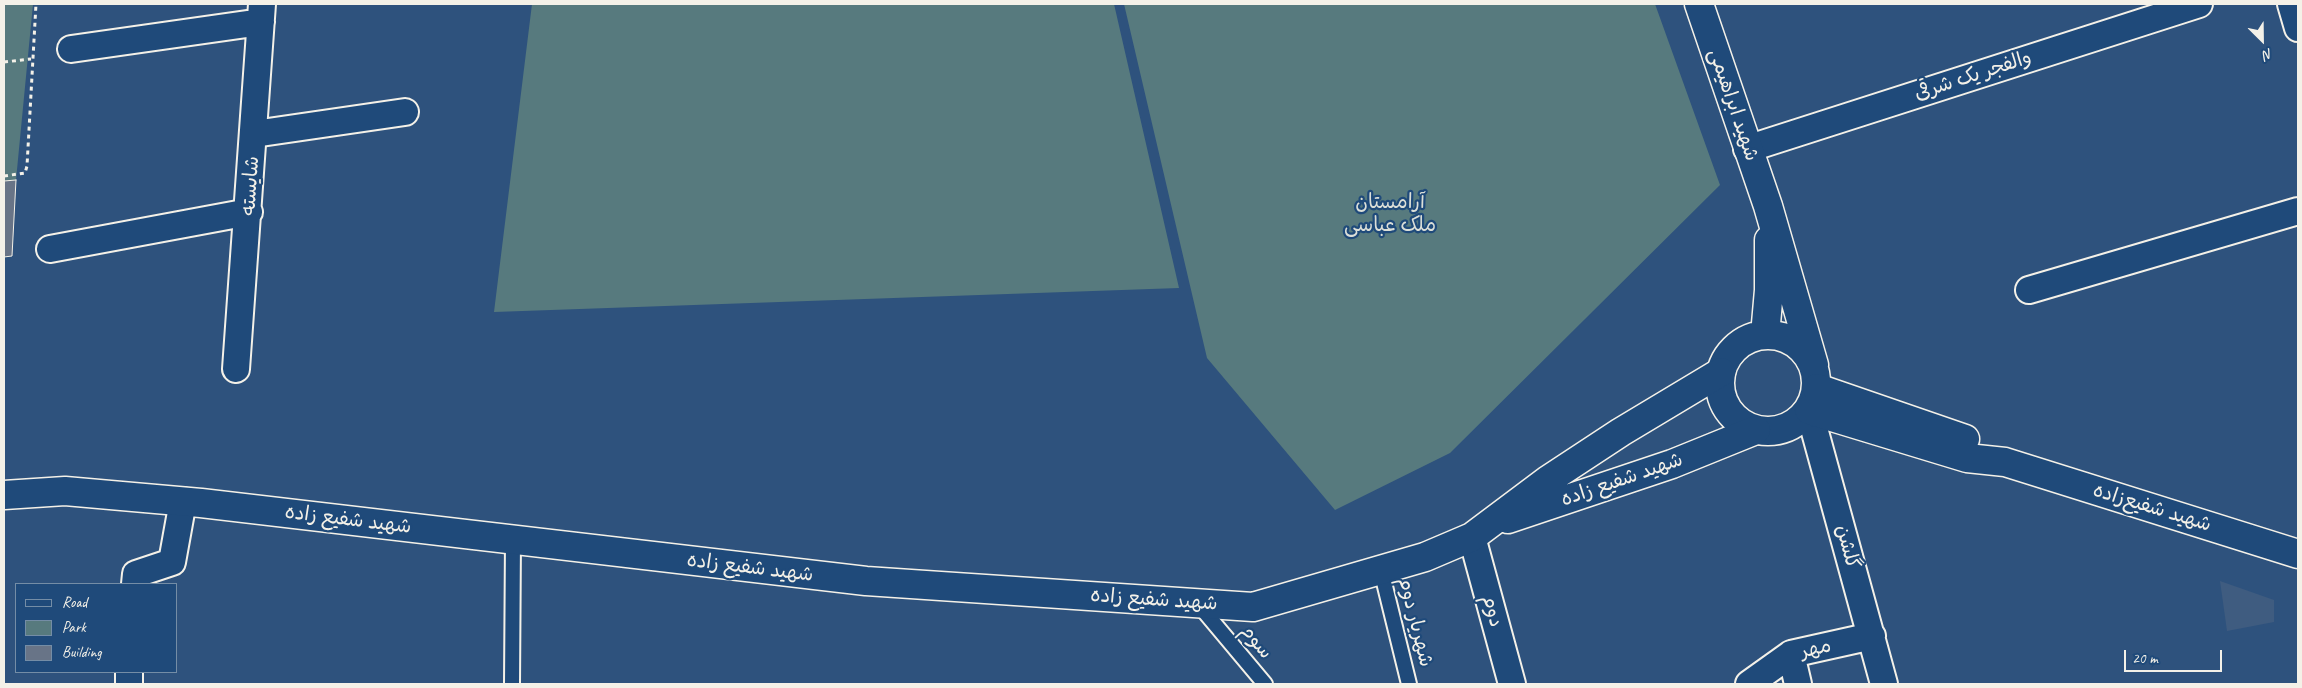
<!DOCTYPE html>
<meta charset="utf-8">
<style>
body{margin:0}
#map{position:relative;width:2302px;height:688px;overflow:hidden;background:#2e527d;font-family:Caveat,sans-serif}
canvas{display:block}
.frame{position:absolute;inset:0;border:5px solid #f4f1e8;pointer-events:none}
.legend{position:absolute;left:15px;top:583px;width:162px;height:90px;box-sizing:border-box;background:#1f4a7a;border:1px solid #748da6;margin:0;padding:6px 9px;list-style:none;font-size:15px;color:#f4f1e8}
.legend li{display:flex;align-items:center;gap:10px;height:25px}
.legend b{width:25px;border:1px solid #748da6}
.north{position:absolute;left:2237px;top:15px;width:50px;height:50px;-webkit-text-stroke:4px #1f4a7a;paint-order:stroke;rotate:157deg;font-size:14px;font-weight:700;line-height:20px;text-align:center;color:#f4f1e8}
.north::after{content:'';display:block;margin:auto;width:18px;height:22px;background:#f4f1e8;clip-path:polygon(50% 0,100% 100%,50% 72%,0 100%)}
.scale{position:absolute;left:2124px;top:650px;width:98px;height:22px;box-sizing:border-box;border:2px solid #f4f1e8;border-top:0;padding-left:6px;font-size:15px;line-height:18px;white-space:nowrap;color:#f4f1e8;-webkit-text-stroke:4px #1f4a7a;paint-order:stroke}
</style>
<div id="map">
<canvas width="2302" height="688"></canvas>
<div class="frame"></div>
<ul class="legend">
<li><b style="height:6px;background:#1f4a7a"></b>Road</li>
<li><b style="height:14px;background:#577a7e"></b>Park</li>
<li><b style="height:14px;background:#687487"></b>Building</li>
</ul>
<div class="north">N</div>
<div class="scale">20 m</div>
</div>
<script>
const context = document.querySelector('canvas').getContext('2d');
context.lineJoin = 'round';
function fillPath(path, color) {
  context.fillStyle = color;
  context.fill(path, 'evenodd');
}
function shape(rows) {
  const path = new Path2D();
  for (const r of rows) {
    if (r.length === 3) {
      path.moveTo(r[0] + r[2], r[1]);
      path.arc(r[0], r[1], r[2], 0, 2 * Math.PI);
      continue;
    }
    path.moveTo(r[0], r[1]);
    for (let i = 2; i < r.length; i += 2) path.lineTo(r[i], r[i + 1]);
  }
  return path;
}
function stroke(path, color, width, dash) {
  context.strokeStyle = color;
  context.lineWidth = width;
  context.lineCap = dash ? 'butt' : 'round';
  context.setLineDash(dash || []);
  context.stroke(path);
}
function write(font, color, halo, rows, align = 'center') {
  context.font = font + ' Caveat,"Playpen Sans Arabic",sans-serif';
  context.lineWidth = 4.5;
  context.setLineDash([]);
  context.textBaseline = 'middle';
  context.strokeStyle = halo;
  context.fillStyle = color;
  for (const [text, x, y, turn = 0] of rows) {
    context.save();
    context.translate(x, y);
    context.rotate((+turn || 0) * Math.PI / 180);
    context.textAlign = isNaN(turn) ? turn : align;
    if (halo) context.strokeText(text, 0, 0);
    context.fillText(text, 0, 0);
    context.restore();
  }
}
fillPath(shape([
 [2220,581,2274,600,2274,622,2227,631]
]), '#3f5c80');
fillPath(shape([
 [4,4,33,4,16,180,4,181],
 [532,4,1114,4,1179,288,494,312],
 [1124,4,1655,4,1720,185,1450,453,1335,510,1207,358]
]), '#577a7e');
const building = shape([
 [16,180,12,256,4,257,4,181,16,180]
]);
fillPath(building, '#687487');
stroke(building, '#f4f1e8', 1);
const service = shape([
 [1381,570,1409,684],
 [1198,604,1265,684],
 [512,684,513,539]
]);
const minor = shape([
 [2291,4,2298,28],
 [71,49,261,22],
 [254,134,405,112],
 [1747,149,2199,4],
 [50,249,249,212],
 [2029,290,2298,211],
 [236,369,262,4],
 [1809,410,1884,684],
 [1472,537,1512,684],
 [135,584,136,574,172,562,183,501],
 [129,684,129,672],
 [1749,684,1791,654],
 [1798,684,1791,654,1872,636]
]);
const tertiary = shape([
 [1699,4,1768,206,1814,365],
 [1768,383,48],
 [1765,335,1769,290,1769,240]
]);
const secondary = shape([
 [1817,388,1965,439],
 [1809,410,1967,458,2005,462,2298,554],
 [4,495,65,491,201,503,866,581,1253,607,1425,557,1472,537,1548,480,1621,432,1721,372],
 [1508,519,1672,464,1756,430]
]);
stroke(service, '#f4f1e8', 18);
stroke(minor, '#f4f1e8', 30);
stroke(tertiary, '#f4f1e8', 31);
stroke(secondary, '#f4f1e8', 31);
stroke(shape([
 [4,62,31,59],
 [4,176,25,173,27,166,36,4]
]), '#f4f1e8', 3, [4, 4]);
stroke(service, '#1f4a7a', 14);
stroke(minor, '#1f4a7a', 26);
stroke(tertiary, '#1f4a7a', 28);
stroke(secondary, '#1f4a7a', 28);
write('20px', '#f4f1e8', '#1f4a7a', [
 ["والفجر یک شرقی",1973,76,-18],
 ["شهید ابراهیمی",1733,105,71],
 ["شایسته",251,186,-86],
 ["شهید شفیع زاده",1622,480,-19],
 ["شهید شفیع‌زاده",2152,508,17],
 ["شهید شفیع زاده",348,520,7],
 ["گلشن",1847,547,75],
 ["شهید شفیع زاده",750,568,7],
 ["شهید شفیع زاده",1154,600,4],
 ["دوم",1492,611,75],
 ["شهریار دوم",1415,622,76],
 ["سوم",1256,642,50],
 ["مهر",1816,649,-13]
]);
write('20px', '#dcdfd8', '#1f4a7a', [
 ["آرامستان",1390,203],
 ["ملک عباسی",1390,226]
]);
</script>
